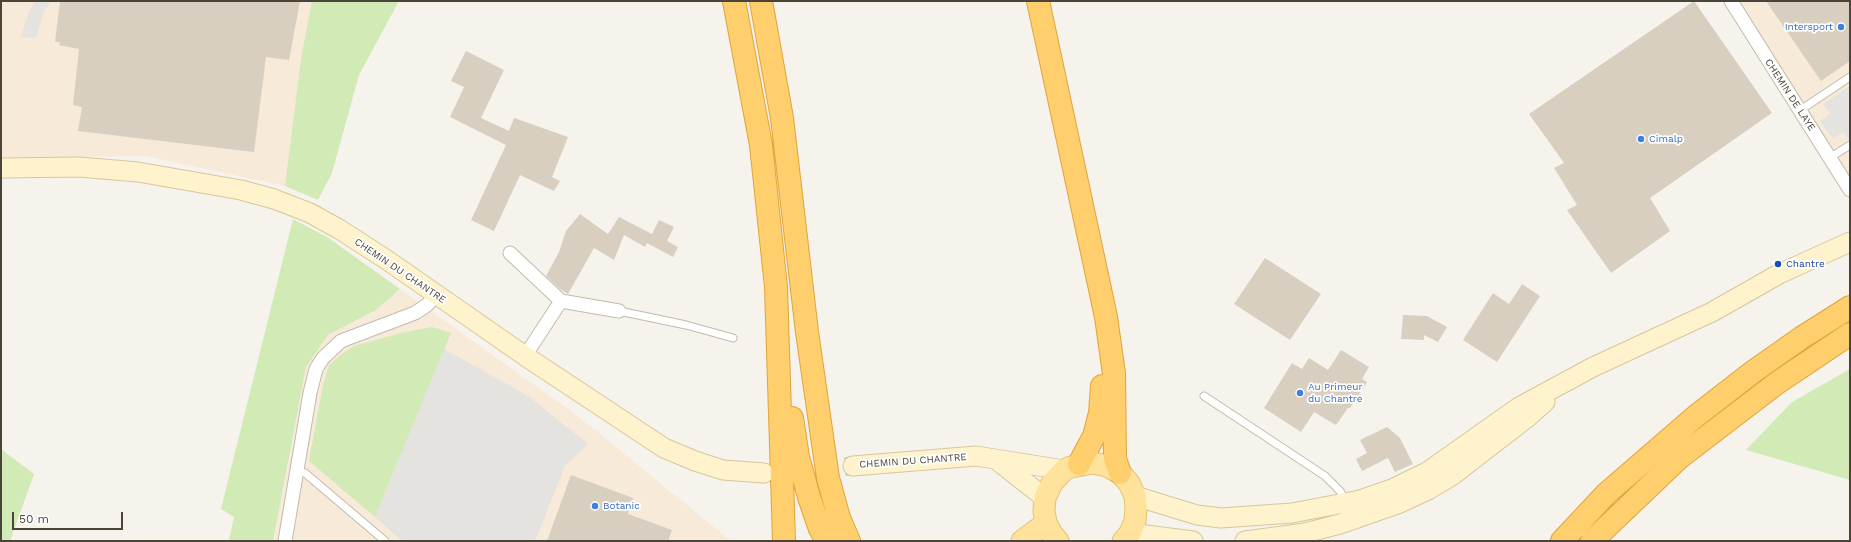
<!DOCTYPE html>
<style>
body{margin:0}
#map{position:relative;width:1851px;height:542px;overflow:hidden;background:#f6f3ec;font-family:"Work Sans",sans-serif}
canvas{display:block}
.frame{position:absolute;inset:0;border:2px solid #4b4439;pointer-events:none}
.scale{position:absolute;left:12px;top:512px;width:111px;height:18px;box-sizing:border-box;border:2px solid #4b4439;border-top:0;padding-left:5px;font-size:12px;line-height:14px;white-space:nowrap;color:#4b4439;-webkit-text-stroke:3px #fff;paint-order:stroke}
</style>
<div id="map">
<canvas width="1851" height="542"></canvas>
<div class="frame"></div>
<div class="scale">50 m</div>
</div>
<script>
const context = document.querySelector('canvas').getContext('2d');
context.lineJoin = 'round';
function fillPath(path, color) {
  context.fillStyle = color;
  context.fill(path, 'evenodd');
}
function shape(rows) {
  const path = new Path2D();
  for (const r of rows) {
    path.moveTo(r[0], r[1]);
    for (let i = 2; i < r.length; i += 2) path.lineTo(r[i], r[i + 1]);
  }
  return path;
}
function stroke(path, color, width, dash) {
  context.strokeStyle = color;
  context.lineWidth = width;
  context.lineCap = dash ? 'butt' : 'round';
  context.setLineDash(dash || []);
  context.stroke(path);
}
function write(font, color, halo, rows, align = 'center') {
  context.font = font + ' "Work Sans",sans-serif';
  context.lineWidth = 3.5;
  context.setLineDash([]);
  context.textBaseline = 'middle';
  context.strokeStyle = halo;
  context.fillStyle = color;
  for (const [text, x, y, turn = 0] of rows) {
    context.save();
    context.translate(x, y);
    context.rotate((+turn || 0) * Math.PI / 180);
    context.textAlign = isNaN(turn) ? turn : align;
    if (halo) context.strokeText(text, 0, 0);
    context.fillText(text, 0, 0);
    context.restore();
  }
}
fillPath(shape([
 [1,1,314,1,285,186,145,156,1,158],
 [1738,1,1850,1,1850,180,1791,83],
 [400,289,578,416,731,541,273,541,306,367,328,335,376,310]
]), '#f7ead8');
fillPath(shape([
 [312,1,399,1,359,75,332,173,318,200,285,186,301,59],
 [293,219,327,237,400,289,376,310,328,335,306,367,273,541,229,541,234,517,221,509],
 [432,327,451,333,375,517,309,461,323,385,329,365,342,354,354,346,405,332],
 [1850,369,1850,480,1746,450,1792,402],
 [1,449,34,474,10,541,1,541]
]), '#d2eab5');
fillPath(shape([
 [36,1,51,1,43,14,36,38,21,37,29,11],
 [1850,86,1850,142,1843,132,1833,139,1820,121,1830,114,1823,104],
 [444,349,528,396,588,444,565,466,535,541,402,541,375,517]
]), '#e5e3e0');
fillPath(shape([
 [60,1,300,1,289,60,266,57,254,152,78,131,82,107,73,105,79,49,59,45,60,42,55,42],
 [1694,1,1772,113,1650,198,1670,231,1611,273,1567,210,1577,205,1554,168,1564,163,1529,114],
 [1766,1,1850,1,1850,61,1821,81],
 [466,51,504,70,481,118,509,131,514,118,568,137,552,177,560,181,554,191,520,175,494,231,471,220,506,145,450,117,464,87,451,81],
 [580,214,608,234,619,217,652,234,659,220,674,227,667,241,678,247,673,257,647,243,645,247,624,235,614,260,594,248,568,294,560,289,546,276,559,252,566,231],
 [1265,258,1321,294,1290,340,1234,304],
 [1522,284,1540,296,1497,362,1463,340,1493,293,1509,304],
 [1403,315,1427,316,1447,327,1438,342,1424,335,1424,340,1401,339],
 [1341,350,1369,367,1362,379,1367,382,1350,408,1348,408,1336,425,1314,412,1301,432,1264,408,1292,363,1302,369,1309,358,1328,370],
 [1387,427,1400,438,1413,464,1395,472,1388,458,1362,471,1356,459,1367,453,1360,440],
 [571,475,633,498,628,514,672,530,668,541,547,541]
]), '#d8cfc1');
stroke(shape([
 [787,471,853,466]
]), '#d4d0c8', 19, [19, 10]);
const lane = shape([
 [1799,111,1850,77],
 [1831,157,1850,145],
 [619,311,686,325,733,338],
 [1204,396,1325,476,1340,491,1346,501],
 [296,470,305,473,385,541]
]);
const street = shape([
 [1731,1,1850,190],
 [510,253,561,301,619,311],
 [525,356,561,301],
 [285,541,310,393,316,369,323,358,341,341,415,313,427,305,436,295]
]);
const secondary = shape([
 [1,168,79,167,138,172,241,190,274,199,310,213,339,229,387,260,525,356,664,448,695,461,723,470,764,473],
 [998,461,1045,498],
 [853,466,976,456,1064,470],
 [1135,496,1197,515,1221,518,1292,513,1360,500,1392,489,1427,472,1519,407,1593,367,1712,312,1779,274,1850,242],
 [1130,533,1193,541],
 [1245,541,1305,533,1340,524,1400,503,1428,490,1453,475,1528,417,1545,402]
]);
const primary = shape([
 [1022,541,1046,523],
 [1058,541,1052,534,1046,523,1044,511,1045,498,1052,483,1064,470,1071,467,1093,463,1107,466,1120,473,1129,483,1135,496,1136,508,1135,521,1130,533,1123,541]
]);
const highway = shape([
 [734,1,761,145,776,287,784,541],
 [761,1,782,118,807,332,828,478,839,518,849,541],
 [1038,1,1106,317,1114,374,1115,459,1120,473],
 [792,418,798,457,809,497,820,529,827,541],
 [1079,464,1094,436,1100,413,1102,386],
 [1562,541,1607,493,1696,416,1754,371,1801,338,1850,307],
 [1592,541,1679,458,1777,383,1850,334]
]);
stroke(lane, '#c2bbae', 9);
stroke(street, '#c2bbae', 15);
stroke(secondary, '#d6c79b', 21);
stroke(primary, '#e6c16a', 23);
stroke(highway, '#e0a43c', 24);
stroke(lane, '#fff', 7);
stroke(street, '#fff', 13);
stroke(secondary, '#fff3cd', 19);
stroke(primary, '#ffe39c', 21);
stroke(highway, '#ffcf6e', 22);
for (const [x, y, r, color] of [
 [1841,27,4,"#3f7fe0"],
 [1641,139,4,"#3f7fe0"],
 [1778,264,4,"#1a4fb4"],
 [1300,393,4,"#3f7fe0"],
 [595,506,4,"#3f7fe0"]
]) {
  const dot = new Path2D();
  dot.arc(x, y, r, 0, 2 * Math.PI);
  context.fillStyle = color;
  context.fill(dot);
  stroke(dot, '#fff', 1.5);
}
write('10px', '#366cbe', '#fff', [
 ["Intersport",1833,27,"right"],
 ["Cimalp",1649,139],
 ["Au Primeur",1308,387],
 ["du Chantre",1308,399],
 ["Botanic",603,506]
], 'left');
write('10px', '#4b4439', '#fff', [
 ["CHEMIN DE LAYE",1790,95,57],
 ["CHEMIN DU CHANTRE",400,271,34],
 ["CHEMIN DU CHANTRE",913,461,-4]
]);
write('10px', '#164399', '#fff', [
 ["Chantre",1786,264]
], 'left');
</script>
